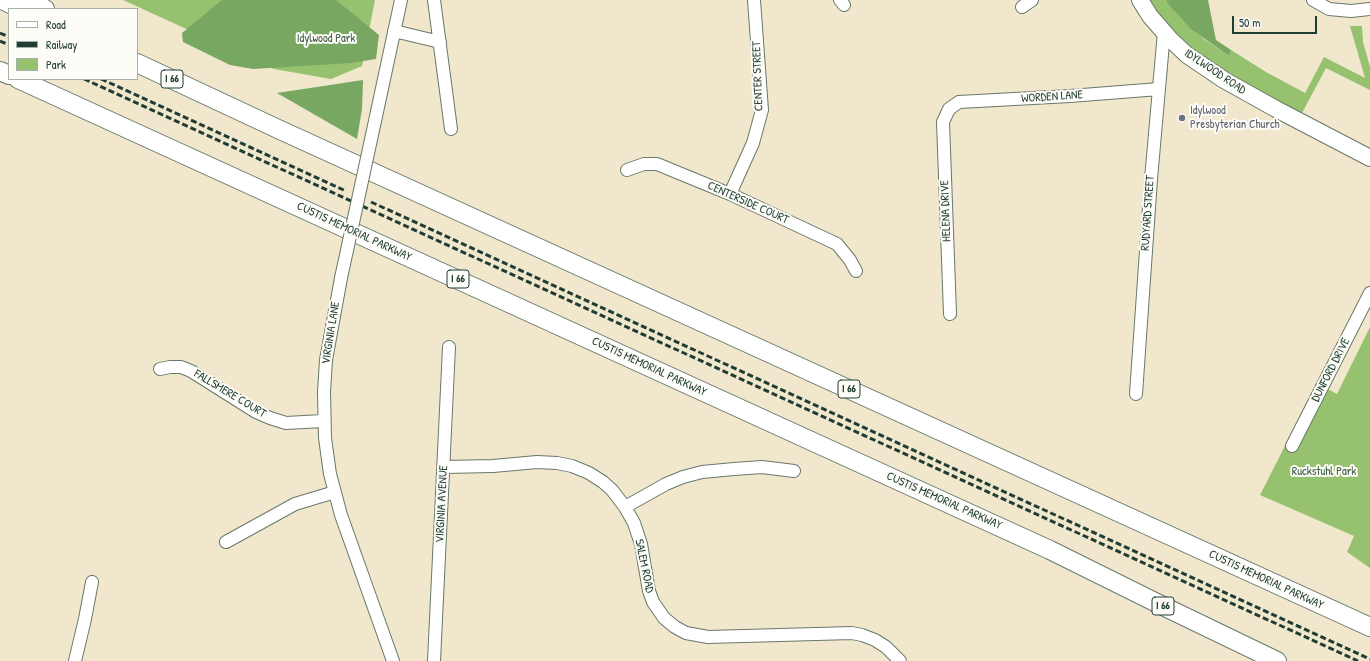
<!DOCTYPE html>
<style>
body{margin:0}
#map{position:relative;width:1370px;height:661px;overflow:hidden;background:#f1e7cd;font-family:"Patrick Hand",sans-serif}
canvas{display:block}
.legend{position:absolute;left:8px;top:8px;width:130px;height:72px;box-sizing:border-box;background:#fdfcf7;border:1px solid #a4b0a9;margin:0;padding:5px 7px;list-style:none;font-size:12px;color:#1f3d34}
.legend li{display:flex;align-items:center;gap:8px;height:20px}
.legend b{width:20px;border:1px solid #a4b0a9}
.scale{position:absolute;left:1232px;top:16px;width:85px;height:18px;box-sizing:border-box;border:2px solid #1f3d34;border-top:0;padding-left:5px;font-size:12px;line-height:14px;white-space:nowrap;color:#1f3d34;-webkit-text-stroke:3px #fdfcf7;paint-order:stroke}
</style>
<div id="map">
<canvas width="1370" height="661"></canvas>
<ul class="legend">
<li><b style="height:5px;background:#fff"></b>Road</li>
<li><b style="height:5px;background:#1f3d34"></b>Railway</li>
<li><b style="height:11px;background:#96c16f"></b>Park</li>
</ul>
<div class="scale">50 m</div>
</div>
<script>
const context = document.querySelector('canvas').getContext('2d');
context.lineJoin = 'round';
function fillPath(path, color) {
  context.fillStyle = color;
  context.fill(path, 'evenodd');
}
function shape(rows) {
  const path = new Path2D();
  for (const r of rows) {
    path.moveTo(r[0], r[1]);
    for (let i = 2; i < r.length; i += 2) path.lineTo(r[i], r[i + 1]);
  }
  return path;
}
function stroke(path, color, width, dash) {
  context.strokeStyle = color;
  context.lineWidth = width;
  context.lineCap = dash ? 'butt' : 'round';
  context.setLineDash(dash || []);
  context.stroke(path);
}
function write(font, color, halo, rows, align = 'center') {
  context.font = font + ' "Patrick Hand",sans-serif';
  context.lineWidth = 4;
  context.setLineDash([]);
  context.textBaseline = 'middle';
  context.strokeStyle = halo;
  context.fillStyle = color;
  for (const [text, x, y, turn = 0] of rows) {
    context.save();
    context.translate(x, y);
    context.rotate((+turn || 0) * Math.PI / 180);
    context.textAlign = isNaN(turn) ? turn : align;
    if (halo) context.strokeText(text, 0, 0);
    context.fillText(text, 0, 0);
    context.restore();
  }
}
fillPath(shape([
 [123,0,375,0,362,66,331,79,274,69],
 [1149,0,1166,0,1181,18,1204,39,1229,56,1231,50,1266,72,1305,93,1324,57,1365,78,1350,26,1362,26,1363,42,1370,67,1370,90,1326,68,1301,115,1226,72,1206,60,1172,29,1161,17],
 [1370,327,1370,568,1347,552,1354,536,1260,495,1317,383,1337,394]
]), '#96c16f');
fillPath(shape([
 [222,0,336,0,379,35,376,59,351,63,253,69,230,65,183,42,182,33],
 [1166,0,1208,0,1216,40,1231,50,1229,56,1191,29,1169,5],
 [363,80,362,109,357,139,277,93]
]), '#78a762');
const minor = shape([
 [434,0,451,129],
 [840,0,844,5],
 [1313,0,1329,9,1351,11,1370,9],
 [1022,7,1032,0],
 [394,31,440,42],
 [375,121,401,0],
 [627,170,644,164,657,164,730,194,837,244,850,260,856,271],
 [730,194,753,143,762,110,754,0],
 [341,278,326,360,324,392,325,438,330,474,341,515,393,661],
 [950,314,943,122,949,109,959,102,1070,96,1159,89],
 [160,369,170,367,181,367,191,371,256,412,270,418,286,423,323,421],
 [1136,394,1151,179,1164,32],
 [1292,446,1370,293],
 [444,467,493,466,537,462,557,463,572,466,589,473,603,482,612,490,625,507,634,523,641,544,649,591,653,602,664,618,675,627,686,633,708,637,852,633,862,635,875,640,886,647,900,661],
 [625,507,666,484,683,477,702,472,734,469,762,467,794,471],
 [226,542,295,504,335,492],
 [75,661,85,619,92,582],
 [434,661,449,347]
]);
const major = shape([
 [1140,0,1150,16,1170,39,1187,55,1224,80,1276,109,1370,158]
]);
const highway = shape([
 [2,0,21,9],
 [28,0,45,9],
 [137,63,278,129,1370,627],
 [0,71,9,75],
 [18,79,1050,550,1169,609,1277,661]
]);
stroke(minor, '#68786a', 14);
stroke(major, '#68786a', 18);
stroke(highway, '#68786a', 20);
stroke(minor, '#fff', 12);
stroke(major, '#fff', 16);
stroke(highway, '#fff', 18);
stroke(shape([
 [0,33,9,37],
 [0,41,9,45],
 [84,79,1358,661],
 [101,79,346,191],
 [371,202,1370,659]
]), '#1f3d34', 3, [6, 3]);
const minorBridge = shape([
 [341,278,375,121]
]);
stroke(minorBridge, '#68786a', 14, []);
stroke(minorBridge, '#fff', 12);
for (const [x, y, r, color] of [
 [1182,118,4,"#6b7280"]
]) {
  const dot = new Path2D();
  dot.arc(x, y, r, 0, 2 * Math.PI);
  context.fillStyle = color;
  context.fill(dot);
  stroke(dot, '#fdfcf7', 1.5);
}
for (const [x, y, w] of [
 [172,79,22],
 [458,279,22],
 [849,389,22],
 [1163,606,22]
]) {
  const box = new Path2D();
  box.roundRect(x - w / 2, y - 9, w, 18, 3);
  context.fillStyle = '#fdfcf7';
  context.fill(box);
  stroke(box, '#1f3d34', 1);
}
write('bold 11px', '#1f3d34', null, [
 ["I 66",172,79],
 ["I 66",458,279],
 ["I 66",849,389],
 ["I 66",1163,606]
]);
write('12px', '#3d5e43', '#fdfcf7', [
 ["Idylwood Park",326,39],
 ["Ruckstuhl Park",1324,472]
]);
write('12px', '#1f3d34', '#fdfcf7', [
 ["IDYLWOOD ROAD",1215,72,34],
 ["CENTER STREET",758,76,-92],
 ["WORDEN LANE",1052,97,-4],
 ["CENTERSIDE COURT",748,203,24],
 ["HELENA DRIVE",946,211,-92],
 ["RUDYARD STREET",1148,213,-86],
 ["CUSTIS MEMORIAL PARKWAY",354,232,25],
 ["VIRGINIA LANE",331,333,-81],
 ["CUSTIS MEMORIAL PARKWAY",649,367,25],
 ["DUNFORD DRIVE",1331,370,-63],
 ["FALLSMERE COURT",230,394,31],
 ["CUSTIS MEMORIAL PARKWAY",944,501,24],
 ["VIRGINIA AVENUE",442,504,-87],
 ["SALEM ROAD",644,566,78],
 ["CUSTIS MEMORIAL PARKWAY",1266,580,25]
]);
write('12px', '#5b616d', '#fdfcf7', [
 ["Idylwood",1190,111],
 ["Presbyterian Church",1190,125]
], 'left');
</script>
